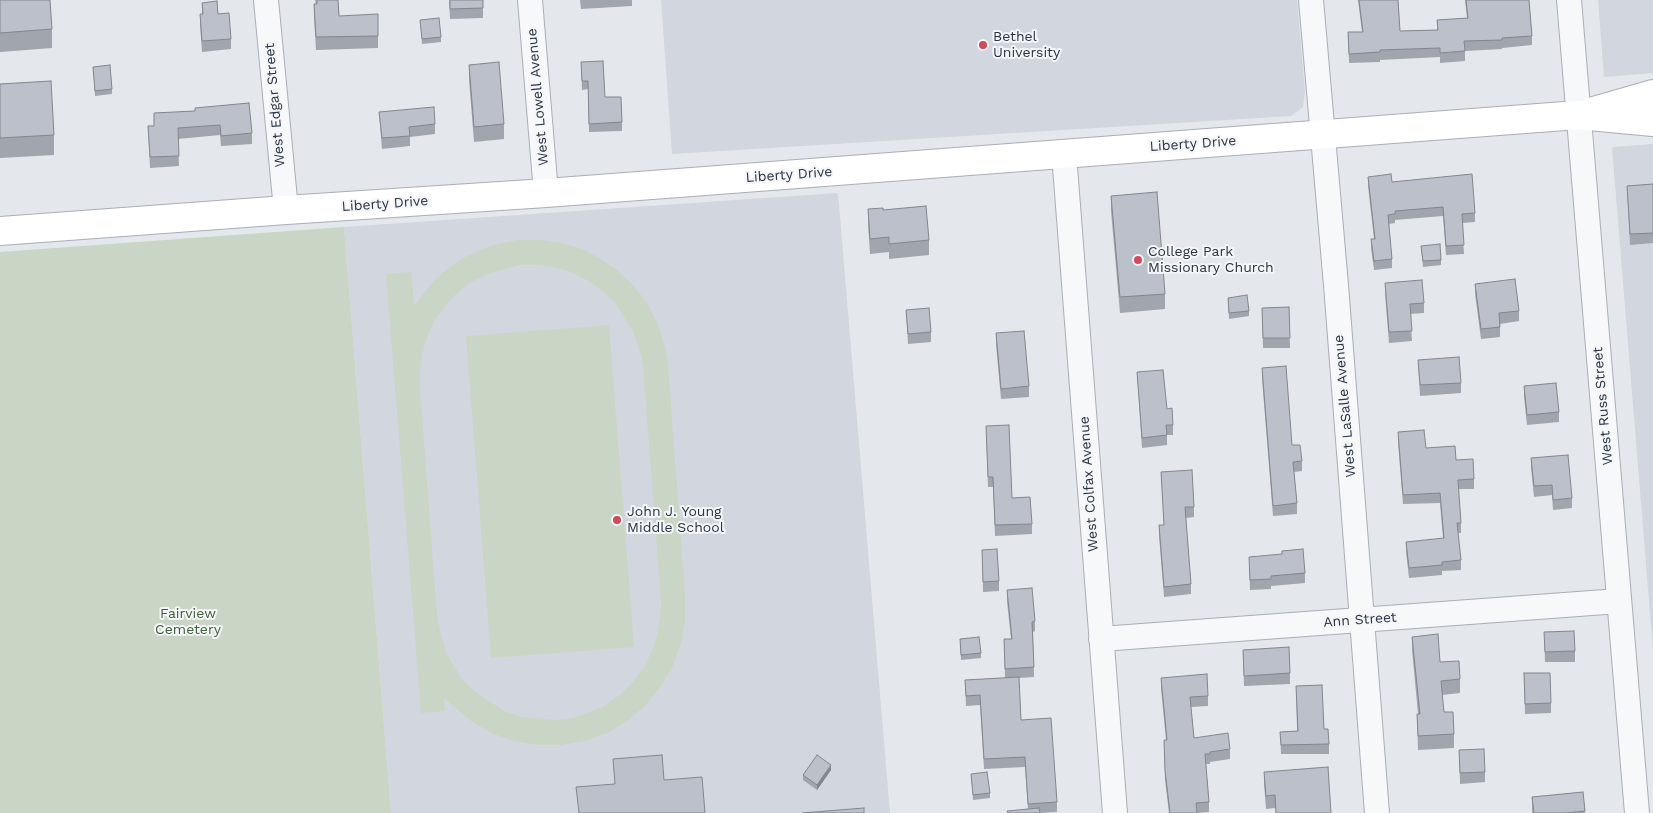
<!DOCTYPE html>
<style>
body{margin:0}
canvas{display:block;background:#e4e7ec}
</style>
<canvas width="1653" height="813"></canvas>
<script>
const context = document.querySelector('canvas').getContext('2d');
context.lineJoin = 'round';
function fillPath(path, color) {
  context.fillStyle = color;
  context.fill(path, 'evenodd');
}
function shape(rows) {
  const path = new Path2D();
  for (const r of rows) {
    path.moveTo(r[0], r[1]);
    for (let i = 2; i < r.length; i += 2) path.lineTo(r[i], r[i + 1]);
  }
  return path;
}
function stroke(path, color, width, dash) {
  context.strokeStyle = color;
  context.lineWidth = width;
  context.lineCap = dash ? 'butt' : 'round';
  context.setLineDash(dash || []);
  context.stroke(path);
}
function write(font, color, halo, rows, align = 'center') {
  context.font = font + ' "Work Sans",sans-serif';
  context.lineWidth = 4;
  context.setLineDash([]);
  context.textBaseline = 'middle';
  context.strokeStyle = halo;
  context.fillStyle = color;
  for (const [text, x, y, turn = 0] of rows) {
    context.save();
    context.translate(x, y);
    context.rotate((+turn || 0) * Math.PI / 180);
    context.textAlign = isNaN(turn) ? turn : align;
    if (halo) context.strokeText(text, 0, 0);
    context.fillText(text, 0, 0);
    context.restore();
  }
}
fillPath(shape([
 [661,0,1297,0,1305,91,1303,107,1291,116,672,154],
 [1598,0,1653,0,1653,73,1604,77],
 [1653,144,1653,651,1612,147],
 [838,193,890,813,391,813,344,227]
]), '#d2d6de');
fillPath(shape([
 [344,227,391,813,0,813,0,252],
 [518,240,540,240,561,243,582,249,601,259,618,271,634,286,647,303,657,322,664,343,668,364,685,596,685,620,681,643,673,666,661,686,646,705,628,720,607,733,585,741,561,745,538,745,513,741,492,733,471,721,444,698,445,711,421,713,386,274,411,272,414,306,426,290,441,274,458,261,477,251,497,244],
 [519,265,537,265,554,267,571,272,587,280,601,290,614,301,633,331,639,347,643,365,661,601,660,619,657,636,651,653,644,668,632,683,621,694,606,705,590,712,573,718,556,720,522,717,504,711,475,692,463,680,453,665,445,650,440,632,437,615,420,389,420,371,422,354,427,337,434,321,444,307,456,294,470,283,485,275],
 [609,325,634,647,491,658,466,336]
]), '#c9d6c5');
const street = shape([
 [266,0,286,210],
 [530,0,546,193],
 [1311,0,1336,285,1377,813],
 [1569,0,1637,813],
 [1064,154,1115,813],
 [1101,639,1619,601]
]);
const secondary = shape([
 [1594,111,1653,94],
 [0,231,286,210,546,193,1578,115,1653,122]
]);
stroke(street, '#a9aeb7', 26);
stroke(secondary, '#a9aeb7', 30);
stroke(street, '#f7f8fa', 24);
stroke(secondary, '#fff', 28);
fillPath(shape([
 [0,0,52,29,52,48,0,52],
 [315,0,338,0,339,16,378,36,378,48,316,50,314,17,314,4,316,4],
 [449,0,483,0,483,18,450,19],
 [580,0,632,0,632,6,581,9],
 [1358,0,1398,0,1400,31,1437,30,1437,20,1467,18,1465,0,1529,0,1532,36,1532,45,1502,48,1502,49,1465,51,1465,61,1440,63,1440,57,1380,60,1380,62,1349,63,1348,32,1362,32],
 [202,3,218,14,231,39,231,49,202,52,200,24,200,14,202,14],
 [420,20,441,37,441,42,422,44],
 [581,62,622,122,622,131,589,132,588,89,582,90],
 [469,65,504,124,504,139,474,142,469,80],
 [93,67,112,89,112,94,95,96],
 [0,84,54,135,54,155,0,158],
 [195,111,252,133,252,144,221,146,220,135,178,139,179,166,150,168,148,126,154,126,154,113],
 [379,112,435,124,435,134,410,137,410,146,382,149],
 [1368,177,1392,182,1475,213,1475,222,1462,223,1464,254,1446,255,1443,216,1395,220,1395,223,1389,224,1392,259,1392,268,1374,270,1371,248,1371,239,1374,239,1368,186],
 [1653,184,1653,243,1630,245,1627,186],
 [1111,196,1165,294,1165,309,1120,313,1111,211],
 [868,209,883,210,929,240,929,255,889,259,889,252,870,254,868,224],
 [1421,246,1441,260,1441,265,1423,267],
 [1385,283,1424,303,1424,313,1410,314,1412,341,1389,343,1385,293],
 [1475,284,1519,311,1519,321,1500,324,1500,337,1481,339,1475,294],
 [1228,298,1249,311,1249,316,1229,319],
 [1289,307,1290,348,1263,348,1262,308],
 [906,310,931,332,931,342,908,344],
 [996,333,1029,386,1029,397,1001,399,996,344],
 [1418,360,1461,383,1461,393,1420,396],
 [1262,368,1292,445,1302,461,1302,471,1294,472,1297,503,1297,514,1273,516,1262,378],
 [1137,372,1167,409,1173,425,1173,435,1167,435,1167,445,1142,448],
 [1524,386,1559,412,1559,422,1527,425,1524,397],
 [986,426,1012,498,1032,524,1032,534,995,536,993,487,988,487],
 [1398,432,1426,448,1456,460,1474,479,1474,489,1458,489,1461,523,1461,533,1458,533,1461,560,1461,570,1442,571,1442,575,1409,578,1406,552,1406,542,1443,539,1440,503,1403,504,1398,442],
 [1531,458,1572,498,1572,508,1553,510,1552,495,1534,497,1531,468],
 [1161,472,1194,507,1194,517,1186,518,1191,584,1191,594,1164,597,1159,535,1159,525,1164,525],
 [982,550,999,581,999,591,983,592],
 [1249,557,1305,573,1305,583,1271,586,1271,589,1250,590],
 [1007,590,1035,621,1035,631,1033,632,1034,677,1019,678,1021,720,1057,802,1057,812,1040,813,1028,809,1025,767,984,769,980,705,966,706,965,680,1005,678,1004,639,1011,639,1007,601],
 [1544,632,1575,651,1575,662,1545,662],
 [1412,637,1460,679,1460,693,1442,695,1444,712,1454,734,1454,748,1418,750,1417,714,1418,714,1412,650],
 [960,639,981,653,981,658,961,660],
 [1243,650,1290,673,1290,684,1244,686],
 [1524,673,1551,703,1551,713,1525,714],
 [1161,678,1208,696,1208,706,1191,707,1194,738,1230,749,1230,759,1210,762,1210,764,1206,764,1209,802,1209,812,1197,813,1169,813,1165,780,1164,740,1166,740,1161,688],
 [1296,686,1324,729,1329,744,1329,754,1281,754,1280,732,1297,731],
 [1459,750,1485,772,1485,782,1460,784],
 [831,770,817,790,803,780,803,775],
 [1264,772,1331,813,1276,813,1275,808,1266,809,1264,784],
 [971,774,990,793,990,798,973,800],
 [1583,792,1585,813,1532,813,1532,797]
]), '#a1a5ae');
fillPath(shape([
 [831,765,831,770,817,790,817,785]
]), '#83868d');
const building = shape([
 [0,0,50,0,52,29,0,33,0,0],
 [317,0,338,0,339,16,378,14,378,36,316,37,314,4,317,4,317,0],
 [450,0,483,0,483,8,450,9,450,0],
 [1359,0,1398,0,1400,31,1438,30,1437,20,1468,18,1466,0,1529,0,1532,36,1502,38,1502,40,1464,41,1465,51,1440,53,1440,48,1380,50,1380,52,1349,54,1348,32,1363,32,1359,0],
 [217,1,218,14,229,13,231,39,202,41,200,14,203,14,202,3,217,1],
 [439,18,441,37,422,39,420,20,439,18],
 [603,61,605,97,621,97,622,122,589,124,588,81,582,81,581,62,603,61],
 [499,62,504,124,474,127,469,65,499,62],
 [110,65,112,89,95,91,93,67,110,65],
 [51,81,54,135,0,138,0,84,51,81],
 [249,103,252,133,221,136,220,125,178,128,179,156,150,157,148,126,154,126,154,113,195,111,195,108,249,103],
 [434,107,435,124,409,127,410,136,382,138,379,112,434,107],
 [1391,174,1392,182,1472,174,1475,213,1462,214,1464,245,1446,246,1443,207,1395,211,1395,214,1388,215,1392,259,1374,261,1371,239,1375,239,1368,177,1391,174],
 [1653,184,1653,233,1630,234,1627,186,1653,184],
 [1157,192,1165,294,1120,297,1111,196,1157,192],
 [926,206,929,240,889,244,889,237,870,239,868,209,883,208,883,210,926,206],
 [1440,244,1441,260,1423,261,1421,246,1440,244],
 [1515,279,1519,311,1499,313,1500,327,1481,329,1475,284,1515,279],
 [1422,280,1424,303,1410,304,1412,331,1389,332,1385,283,1422,280],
 [1247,295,1249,311,1229,313,1228,298,1247,295],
 [1289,307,1290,338,1263,338,1262,308,1289,307],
 [929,308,931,332,908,334,906,310,929,308],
 [1024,331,1029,386,1001,389,996,333,1024,331],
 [1459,357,1461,383,1420,385,1418,360,1459,357],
 [1286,366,1292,445,1300,445,1302,461,1293,462,1297,503,1273,506,1262,368,1286,366],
 [1163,370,1167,409,1172,408,1173,425,1166,425,1167,435,1142,438,1137,372,1163,370],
 [1556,383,1559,412,1527,415,1524,386,1556,383],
 [1009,425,1012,498,1030,497,1032,524,995,525,993,477,988,477,986,426,1009,425],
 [1424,430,1426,448,1455,446,1456,460,1473,459,1474,479,1458,480,1461,523,1457,523,1461,560,1442,562,1442,565,1409,568,1406,542,1444,538,1440,493,1403,495,1398,432,1424,430],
 [1568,455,1572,498,1553,500,1552,485,1534,486,1531,458,1568,455],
 [1192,470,1194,507,1185,507,1191,584,1164,587,1159,525,1164,525,1161,472,1192,470],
 [997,549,999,581,983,582,982,550,997,549],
 [1303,549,1305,573,1271,576,1271,579,1250,580,1249,557,1282,554,1282,551,1303,549],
 [1032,588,1035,621,1032,622,1034,667,1005,669,1004,639,1012,639,1007,590,1032,588],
 [1574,631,1575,651,1545,652,1544,632,1574,631],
 [1438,634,1440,662,1459,661,1460,679,1441,681,1444,712,1453,712,1454,734,1418,736,1417,714,1420,714,1412,637,1438,634],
 [979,637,981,653,961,655,960,639,979,637],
 [1289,647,1290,673,1244,676,1243,650,1289,647],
 [1524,673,1550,673,1551,703,1525,704,1524,673],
 [1207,674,1208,696,1190,697,1194,738,1228,733,1230,749,1210,752,1210,754,1205,754,1209,802,1196,803,1197,813,1170,813,1165,770,1164,740,1167,740,1161,678,1207,674],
 [1019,677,1021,720,1051,718,1057,802,1028,804,1025,757,984,759,980,695,966,696,965,680,1019,677],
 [1322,685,1324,729,1328,729,1329,744,1281,745,1280,732,1298,731,1296,686,1322,685],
 [1484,749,1485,772,1460,773,1459,750,1484,749],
 [662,755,664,780,702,777,705,813,579,813,576,787,615,784,613,759,662,755],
 [817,755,831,765,817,785,803,775,817,755],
 [1328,767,1331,813,1276,813,1275,795,1266,796,1264,772,1328,767],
 [987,772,990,793,973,795,971,774,987,772],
 [1583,792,1585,811,1566,813,1534,813,1532,797,1583,792],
 [864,808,864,813,802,813,864,808],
 [1039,808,1040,813,1008,813,1007,811,1039,808]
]);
fillPath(building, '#bbc0ca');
stroke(building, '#83868d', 1);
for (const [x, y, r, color] of [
 [983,45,5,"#d1495b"],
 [1138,260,5,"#d1495b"],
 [617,520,5,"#d1495b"]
]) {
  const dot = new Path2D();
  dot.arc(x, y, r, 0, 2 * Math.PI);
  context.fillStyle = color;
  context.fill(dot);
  stroke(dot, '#f4f6f9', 2);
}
write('14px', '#2b3445', '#f4f6f9', [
 ["Bethel",993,37],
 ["University",993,53],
 ["College Park",1148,252],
 ["Missionary Church",1148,268],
 ["John J. Young",627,512],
 ["Middle School",627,528]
], 'left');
write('14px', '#2b3445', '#f4f6f9', [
 ["West Lowell Avenue",538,97,-95],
 ["West Edgar Street",275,105,-95],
 ["Liberty Drive",1193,144,-4],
 ["Liberty Drive",789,175,-4],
 ["Liberty Drive",385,204,-4],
 ["West LaSalle Avenue",1345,406,-95],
 ["West Russ Street",1603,406,-95],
 ["West Colfax Avenue",1089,484,-94],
 ["Ann Street",1360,620,-4]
]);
write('14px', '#3f6138', '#f4f6f9', [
 ["Fairview",188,614],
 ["Cemetery",188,630]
]);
</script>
